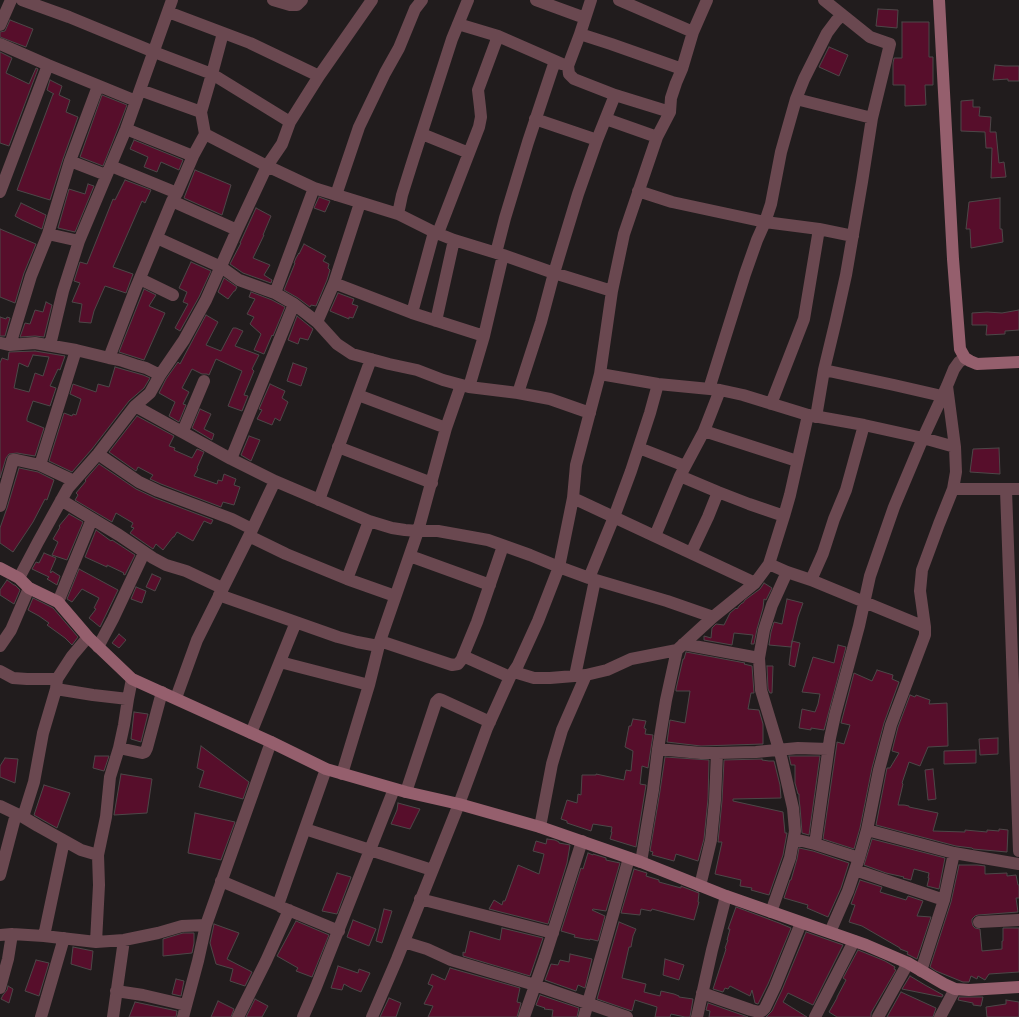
<!DOCTYPE html>
<style>
body{margin:0}
canvas{display:block;background:#211c1d}
</style>
<canvas width="1019" height="1017"></canvas>
<script>
const context = document.querySelector('canvas').getContext('2d');
context.lineJoin = 'round';
function fillPath(path, color) {
  context.fillStyle = color;
  context.fill(path, 'evenodd');
}
function shape(rows) {
  const path = new Path2D();
  for (const r of rows) {
    path.moveTo(r[0], r[1]);
    for (let i = 2; i < r.length; i += 2) path.lineTo(r[i], r[i + 1]);
  }
  return path;
}
function stroke(path, color, width, dash) {
  context.strokeStyle = color;
  context.lineWidth = width;
  context.lineCap = dash ? 'butt' : 'round';
  context.setLineDash(dash || []);
  context.stroke(path);
}
const building = shape([
 [878,9,898,10,897,28,876,26,878,9],
 [10,20,33,29,26,47,0,37,0,32,5,31,10,20],
 [902,22,929,22,929,57,933,57,933,85,925,85,926,105,905,106,905,85,893,85,893,63,894,58,902,58,902,22],
 [829,47,848,55,839,76,819,67,829,47],
 [0,52,12,58,6,73,29,84,36,68,38,69,9,146,0,143,0,52],
 [995,65,1005,66,1019,66,1019,81,1008,81,1008,79,993,80,995,65],
 [50,80,62,86,59,95,70,100,66,112,78,117,63,159,50,200,17,190,53,94,54,94,47,90,50,80],
 [102,95,127,105,119,126,103,166,80,157,102,95],
 [973,100,973,107,980,107,979,116,991,117,990,132,996,132,999,163,1004,162,1006,177,991,178,992,148,986,148,985,132,961,131,961,101,973,100],
 [134,140,183,160,179,170,161,162,157,172,144,167,148,157,130,149,134,140],
 [195,170,231,185,222,215,184,198,195,170],
 [125,180,151,190,145,203,142,201,113,267,133,274,126,293,105,286,94,311,91,323,79,322,82,304,72,302,80,283,74,281,80,262,87,264,113,199,115,200,125,180],
 [88,184,94,186,75,232,58,228,69,189,85,194,88,184],
 [319,197,330,201,325,212,314,208,319,197],
 [1000,198,1000,229,1002,229,1003,242,971,248,970,229,966,229,969,202,1000,198],
 [21,203,46,215,42,229,22,220,15,216,21,203],
 [256,208,271,216,263,235,264,235,253,258,270,265,264,275,272,280,271,283,243,273,230,264,241,243,240,243,256,208],
 [0,229,36,244,24,273,15,303,0,297,0,229],
 [304,244,326,256,323,261,329,264,328,268,330,270,327,280,316,306,311,305,310,307,298,298,284,290,295,263,294,263,296,258,299,253,299,254,304,244],
 [191,262,211,271,199,297,180,331,175,328,188,304,183,302,187,292,179,288,191,262],
 [224,278,237,287,235,291,234,291,228,299,218,292,224,278],
 [144,289,156,295,149,306,165,313,144,360,119,352,144,289],
 [251,292,272,300,285,307,273,336,272,335,264,354,254,350,261,334,250,324,254,317,247,314,255,299,249,297,251,292],
 [338,293,354,299,352,304,358,306,353,318,349,317,349,319,330,311,338,293],
 [46,302,52,305,44,337,35,336,20,337,25,323,30,324,35,310,43,312,46,302],
 [1019,310,1019,330,1005,331,1005,334,986,335,987,325,972,325,972,313,987,312,1002,313,1019,310],
 [206,315,218,322,206,345,221,351,233,328,236,328,243,331,235,346,259,355,252,369,254,371,244,395,248,396,242,411,228,406,242,371,216,359,209,375,207,374,202,374,192,369,182,388,189,392,183,404,186,405,179,422,169,416,175,402,159,393,166,379,178,362,180,364,206,315],
 [297,316,313,329,308,340,300,338,298,344,288,340,297,316],
 [0,317,6,319,7,317,10,318,5,336,0,336,0,317],
 [35,351,65,356,60,370,58,369,50,386,56,388,50,406,33,401,27,418,27,421,44,428,35,456,17,453,9,454,6,458,0,478,0,363,2,358,8,360,9,352,35,351],
 [33,355,49,357,43,376,35,373,29,392,14,388,19,363,28,367,33,355],
 [293,363,307,368,301,386,287,381,293,363],
 [115,367,143,375,150,378,144,388,129,401,92,449,72,472,49,461,64,413,72,416,73,414,76,415,81,399,70,394,73,384,96,392,98,384,109,387,115,367],
 [270,384,285,391,282,398,288,402,280,421,275,418,272,425,257,419,262,410,259,409,270,384],
 [200,409,211,414,204,429,214,434,212,440,192,428,200,409],
 [137,416,174,436,169,446,175,448,174,450,176,451,192,458,197,449,204,452,197,468,198,469,194,476,217,484,218,480,222,481,224,474,236,479,234,485,240,487,234,505,223,502,221,507,161,484,150,479,153,475,138,467,136,471,109,452,137,416],
 [249,436,260,440,251,461,241,455,249,436],
 [999,448,1000,474,970,472,973,449,999,448],
 [99,464,136,489,155,498,213,520,211,524,204,521,193,541,177,532,174,537,173,537,163,550,156,544,153,549,130,533,134,528,131,527,133,523,116,513,112,522,75,500,78,495,76,493,86,481,85,480,99,464],
 [19,468,38,472,54,480,47,500,45,499,33,522,13,552,0,543,0,528,7,508,19,468],
 [69,514,83,522,67,560,52,555,58,542,53,539,60,527,59,526,69,514],
 [96,530,111,541,112,540,135,555,125,575,123,574,124,573,107,565,107,567,85,557,96,530],
 [44,553,56,558,50,572,51,573,52,571,60,576,57,585,47,579,49,577,32,569,36,562,39,563,44,553],
 [79,569,118,590,100,627,89,618,96,609,94,608,99,598,82,589,72,602,67,599,79,569],
 [152,574,161,578,155,591,146,587,152,574],
 [7,580,14,585,15,585,20,590,14,604,0,595,0,590,7,580],
 [764,583,772,588,766,600,764,599,763,608,757,629,754,644,751,644,753,635,734,633,732,645,704,640,704,636,711,638,712,628,716,624,724,625,730,613,736,608,737,609,739,606,742,603,743,603,745,600,760,589,764,583],
 [136,587,146,591,142,603,131,599,136,587],
 [33,598,53,608,78,637,72,645,65,638,47,625,49,623,39,616,28,610,33,598],
 [787,599,803,603,798,617,791,647,769,645,771,632,774,622,782,624,787,599],
 [119,634,126,640,119,648,112,643,119,634],
 [792,641,800,643,795,667,789,665,792,641],
 [838,645,846,647,824,730,811,728,811,730,799,728,802,709,815,712,818,704,820,694,802,692,813,657,834,663,838,645],
 [686,652,745,663,744,664,752,666,754,693,751,693,748,709,759,710,763,724,763,744,701,746,667,742,670,720,685,723,690,691,676,691,676,689,683,659,684,659,686,652],
 [767,666,773,666,772,693,770,693,768,689,767,666],
 [877,670,893,675,892,679,899,682,884,723,872,768,860,828,854,849,823,839,837,743,837,742,844,744,850,725,841,723,854,673,872,681,877,670],
 [910,695,915,697,916,695,930,700,929,704,947,703,948,746,928,747,920,766,909,762,902,783,903,784,898,805,904,805,909,806,909,807,938,813,933,831,965,832,965,830,987,832,987,830,999,831,999,829,1008,830,1007,852,973,849,972,848,956,846,876,825,887,768,890,768,899,753,892,751,898,727,910,695],
 [134,712,148,714,141,742,131,739,134,712],
 [633,719,646,721,644,728,646,729,645,734,653,735,648,768,642,766,640,784,646,785,636,847,610,839,612,832,611,832,612,827,593,824,591,831,567,823,567,821,561,819,567,800,577,803,578,794,581,795,582,775,596,775,596,774,624,780,626,770,631,771,633,751,625,747,629,726,631,726,633,719],
 [998,738,998,754,980,755,979,739,998,738],
 [201,746,249,782,243,799,199,787,204,771,197,768,201,746],
 [976,750,976,763,944,764,944,751,976,750],
 [95,756,109,756,104,771,93,768,95,756],
 [789,756,820,756,809,835,802,833,800,807,799,799,799,794,798,794,795,783,795,765,791,765,789,756],
 [665,757,709,760,708,799,704,839,698,861,676,854,674,861,652,855,653,852,650,851,660,791,665,757],
 [5,758,18,759,15,783,0,777,0,766,5,758],
 [762,759,762,760,769,761,774,761,780,785,781,798,733,799,733,801,783,812,785,833,787,833,783,855,769,895,751,890,752,888,740,886,741,880,715,874,722,842,718,842,722,801,724,760,762,759],
 [933,769,936,799,928,800,925,770,933,769],
 [121,774,152,779,147,813,114,815,121,774],
 [44,785,70,793,57,828,34,815,44,785],
 [398,803,420,809,410,829,391,824,397,810,398,803],
 [195,813,235,822,221,860,188,853,195,813],
 [547,839,555,840,559,842,559,843,570,845,567,863,548,924,489,909,494,900,502,905,503,901,505,901,518,865,539,874,544,854,533,851,536,841,546,844,547,839],
 [872,839,945,858,939,889,927,886,929,878,928,878,929,873,914,869,911,880,903,878,904,877,886,873,864,865,872,839],
 [799,848,813,851,849,863,841,888,828,917,807,908,808,905,784,898,790,880,791,880,797,859,799,848],
 [588,853,593,855,593,854,606,858,606,860,620,863,606,911,593,909,592,910,605,916,598,941,590,939,590,940,574,937,575,935,561,931,581,868,583,869,588,853],
 [959,865,977,865,985,866,985,874,1007,873,1007,876,1016,875,1018,885,1019,885,1019,898,1016,898,1018,912,978,915,975,916,972,919,972,922,973,926,975,928,980,929,982,951,1002,949,1002,941,1003,941,1003,928,1019,928,1019,972,989,974,985,980,978,976,977,979,971,976,969,982,963,982,936,971,930,967,951,902,959,865],
 [634,869,647,873,646,876,659,880,659,882,681,888,681,886,683,887,699,893,698,902,699,902,694,920,652,909,651,911,641,909,640,915,621,913,634,869],
 [337,873,351,877,337,914,322,911,337,873],
 [860,880,882,887,880,892,906,900,908,896,923,901,917,916,931,917,917,959,907,954,908,952,900,949,900,948,862,926,849,922,855,905,851,904,860,880],
 [736,907,779,923,791,928,768,984,758,1004,755,1003,752,990,750,996,730,986,728,989,725,988,723,992,713,989,726,949,725,948,728,940,727,940,730,929,728,929,736,907],
 [384,909,392,911,382,943,376,941,384,909],
 [353,920,376,929,369,946,347,937,353,920],
 [296,921,329,935,312,977,296,971,298,968,277,956,296,921],
 [619,922,636,929,633,936,631,947,629,947,622,978,646,984,644,992,660,996,661,991,674,994,679,996,679,997,693,999,690,1017,685,1017,671,1014,670,1017,655,1017,657,1007,635,1000,632,1011,597,999,619,922],
 [214,924,239,933,227,959,252,972,245,986,230,981,233,969,216,964,210,943,214,924],
 [502,928,543,938,530,976,463,956,463,952,465,953,470,931,500,940,502,928],
 [806,932,843,945,813,1005,788,993,783,1002,807,1017,766,1017,772,1011,782,990,806,932],
 [183,933,194,933,194,943,192,953,163,956,163,939,183,933],
 [73,947,93,951,91,970,71,964,73,947],
 [858,950,885,961,895,967,894,969,896,970,871,1013,871,1017,837,1017,829,1012,837,998,837,997,846,980,843,978,858,950],
 [570,954,592,959,585,988,578,985,576,991,545,980,551,964,558,965,560,960,569,962,570,954],
 [665,959,684,965,679,980,663,975,665,959],
 [36,960,49,963,39,996,25,991,36,960],
 [338,966,358,973,359,969,370,973,361,992,351,988,344,984,342,990,331,988,338,966],
 [450,968,520,988,517,1002,521,1003,517,1017,428,1017,433,1006,424,1004,433,986,428,984,432,974,445,980,450,968],
 [910,976,925,985,943,995,942,997,902,989,910,976],
 [176,979,184,981,181,996,172,994,176,979],
 [8,986,13,989,9,1003,1,999,3,995,7,990,8,986],
 [901,992,936,1008,933,1017,887,1017,901,992],
 [540,995,579,1008,577,1017,552,1017,553,1010,544,1009,545,1008,536,1005,540,995],
 [959,997,983,997,981,1006,973,1005,973,1003,958,1000,959,997],
 [389,998,401,1003,396,1017,380,1017,389,998],
 [255,999,268,1006,262,1017,246,1017,255,999],
 [1006,1000,1019,1002,1019,1017,987,1017,986,1007,1006,1004,1006,1000],
 [218,1001,234,1009,231,1017,211,1017,218,1001],
 [135,1002,177,1011,176,1017,129,1017,135,1002],
 [708,1003,748,1017,709,1017,710,1011,706,1010,708,1003]
]);
fillPath(building, '#570e2b');
stroke(building, '#4d4748', 1);
stroke(shape([
 [22,0,69,17,154,52,212,74,290,122],
 [273,0,290,5,297,5,302,0],
 [536,0,585,18],
 [591,0,580,34,568,66,569,74,574,79,615,95,670,112],
 [619,0,693,32],
 [168,12,250,43,319,76],
 [458,24,498,36,562,64],
 [0,25,11,0],
 [0,44,48,65,136,101],
 [682,69,693,32,707,0],
 [140,90,201,112],
 [796,99,872,118],
 [535,119,597,140],
 [606,119,657,137],
 [126,129,193,156],
 [205,134,267,166,314,188,398,214,434,232,454,240,503,255,554,273,612,291],
 [422,134,469,153],
 [70,161,106,175],
 [111,166,177,193],
 [638,191,672,202,765,222,819,229,853,236],
 [0,192,48,65],
 [336,195,359,127,385,73,399,48,415,9,422,0],
 [172,201,237,230],
 [398,214,402,195,413,160,452,39,468,0],
 [438,233,479,127,481,117,480,107,478,90,498,36],
 [48,234,79,241],
 [157,238,221,267,239,280,275,293,294,304,317,322,337,344,352,354,389,364,417,370,443,380,469,387,518,393,550,399,590,413],
 [496,253,505,218,528,142,555,61],
 [140,279,173,295],
 [334,283,412,313,484,336],
 [275,293,314,188],
 [412,313,434,232],
 [436,321,454,240],
 [317,322,334,283,360,203],
 [0,343,10,345,35,343,76,350,109,358,120,360,135,365,146,368,160,375],
 [10,345,31,276,48,234,70,161,98,86],
 [50,345,63,291,79,241,126,129,172,0],
 [109,358,135,290,172,201,177,193,193,156,205,134,201,112,212,74,223,33],
 [824,370,894,385,942,396],
 [600,374,658,384,720,390,743,395,808,415,864,425,923,438,955,447],
 [469,387,484,336,503,255],
 [709,389,745,274,757,240,765,222,771,204,781,152,796,99,804,79,827,33,836,21,842,15],
 [720,390,704,431,797,461],
 [518,393,541,322,554,273,578,194,597,140,615,95],
 [358,395,446,428],
 [771,404,804,319,819,229],
 [135,406,231,459,275,481,369,521,392,528,405,530,418,531,438,531,488,540,530,555,559,567,589,578,667,601,713,617],
 [816,417,824,370,836,320,846,275,862,182,872,118,890,44,870,37,824,0],
 [183,431,204,381],
 [338,447,432,483],
 [639,448,685,466],
 [98,454,139,482,158,491,232,519,252,529],
 [231,459,294,304],
 [40,465,76,350],
 [680,476,718,492,749,504,784,516],
 [953,489,1019,489],
 [1006,490,1019,851],
 [573,498,755,583],
 [61,500,119,535,153,558,166,565,186,571,222,588],
 [319,500,371,359],
 [0,506,13,460,17,460,40,465,74,481],
 [249,536,286,554,347,579,395,596],
 [655,536,680,476,704,431],
 [503,546,477,622,463,656,510,677],
 [691,553,708,517,718,492],
 [410,556,490,585],
 [769,564,787,572,811,580,925,627],
 [19,578,38,542,68,488,98,454,135,406,150,393,160,375,184,340,206,300,237,230,267,166,282,144,290,122,319,76,372,0],
 [589,578,614,517,631,471,650,413,658,384],
 [347,579,369,521],
 [811,580,823,553,834,519,846,490,864,425],
 [219,595,338,637,357,642,378,646],
 [58,602,92,519],
 [380,641,452,665,458,664,462,659,463,656],
 [683,644,759,658],
 [0,646,11,630,29,588],
 [98,647,113,619,144,553],
 [280,662,369,685],
 [0,671,13,678,27,679,57,679],
 [514,672,534,678,550,678,586,675,607,670,631,659,677,650,713,617,755,583,769,564,784,516,790,495,808,415],
 [575,676,595,580],
 [56,689,93,695,128,699],
 [176,698,197,640,249,536,275,481],
 [251,733,296,622],
 [119,748,142,753,145,752,147,748,162,692],
 [658,749,701,753,717,753,756,752,798,748,828,749],
 [342,774,369,685,380,641,418,531,446,428,461,385],
 [406,792,436,702,439,699,442,700,490,722],
 [0,806,23,817,38,826,81,850,98,855],
 [23,817,34,782,43,733,56,689,57,679,72,656,88,637],
 [540,827,552,764,562,730,586,675],
 [305,829,432,870],
 [867,830,954,853,1019,864],
 [794,839,815,844,859,858],
 [815,844,830,738,835,715,859,626,870,576,894,507,923,438,947,386,954,369,959,362,965,358],
 [641,862,653,790,658,749,666,700,677,650],
 [855,870,944,900],
 [0,875,16,814],
 [221,881,278,905,326,769],
 [700,886,711,840,715,800,717,753],
 [420,899,553,933],
 [281,907,339,931],
 [771,912,790,858,795,831,793,808,781,756,761,690,759,658,764,630,772,605,787,572],
 [979,922,1019,920],
 [830,932,848,891,859,858,867,830,879,770,891,725,925,635,925,627,920,591,922,570,939,524,953,489,956,472,955,447,947,386],
 [0,935,12,934,44,936,96,942,124,940,158,933,182,926,206,925],
 [44,936,64,841],
 [96,942,99,885,98,855,106,817,110,777,119,748,124,725,128,699,132,679],
 [404,942,427,949,451,960,535,985,627,1017],
 [921,971,944,900,954,853],
 [0,988,8,959,12,934],
 [116,991,143,995,186,1005],
 [702,993,751,1010,759,1012,762,1011,765,1008,775,987,801,923],
 [41,1017,64,938],
 [113,1017,124,940],
 [183,1017,198,961,206,925,271,742],
 [238,1017,266,961,289,910],
 [303,1017,316,987,394,789],
 [372,1017,397,959,459,804,487,728,510,677,518,665,538,621,559,567,573,498,576,465,600,374,612,291,624,234,657,137,670,112,671,98,676,83,682,69,611,44,580,34],
 [524,1017,545,957,582,841],
 [584,1017,629,858],
 [697,1017,712,950,726,896],
 [815,1017,854,941],
 [878,1017,908,963],
 [940,1017,955,989]
]), '#6a4850', 12);
stroke(shape([
 [939,0,953,259,960,349,965,358,970,361,977,364,1019,362],
 [0,568,19,578,29,588,58,602,88,637,132,679,271,742,326,769,406,792,459,804,540,827,641,862,726,896,866,945,908,963,944,984,955,989,969,990,1019,987]
]), '#955f6d', 12);
</script>
